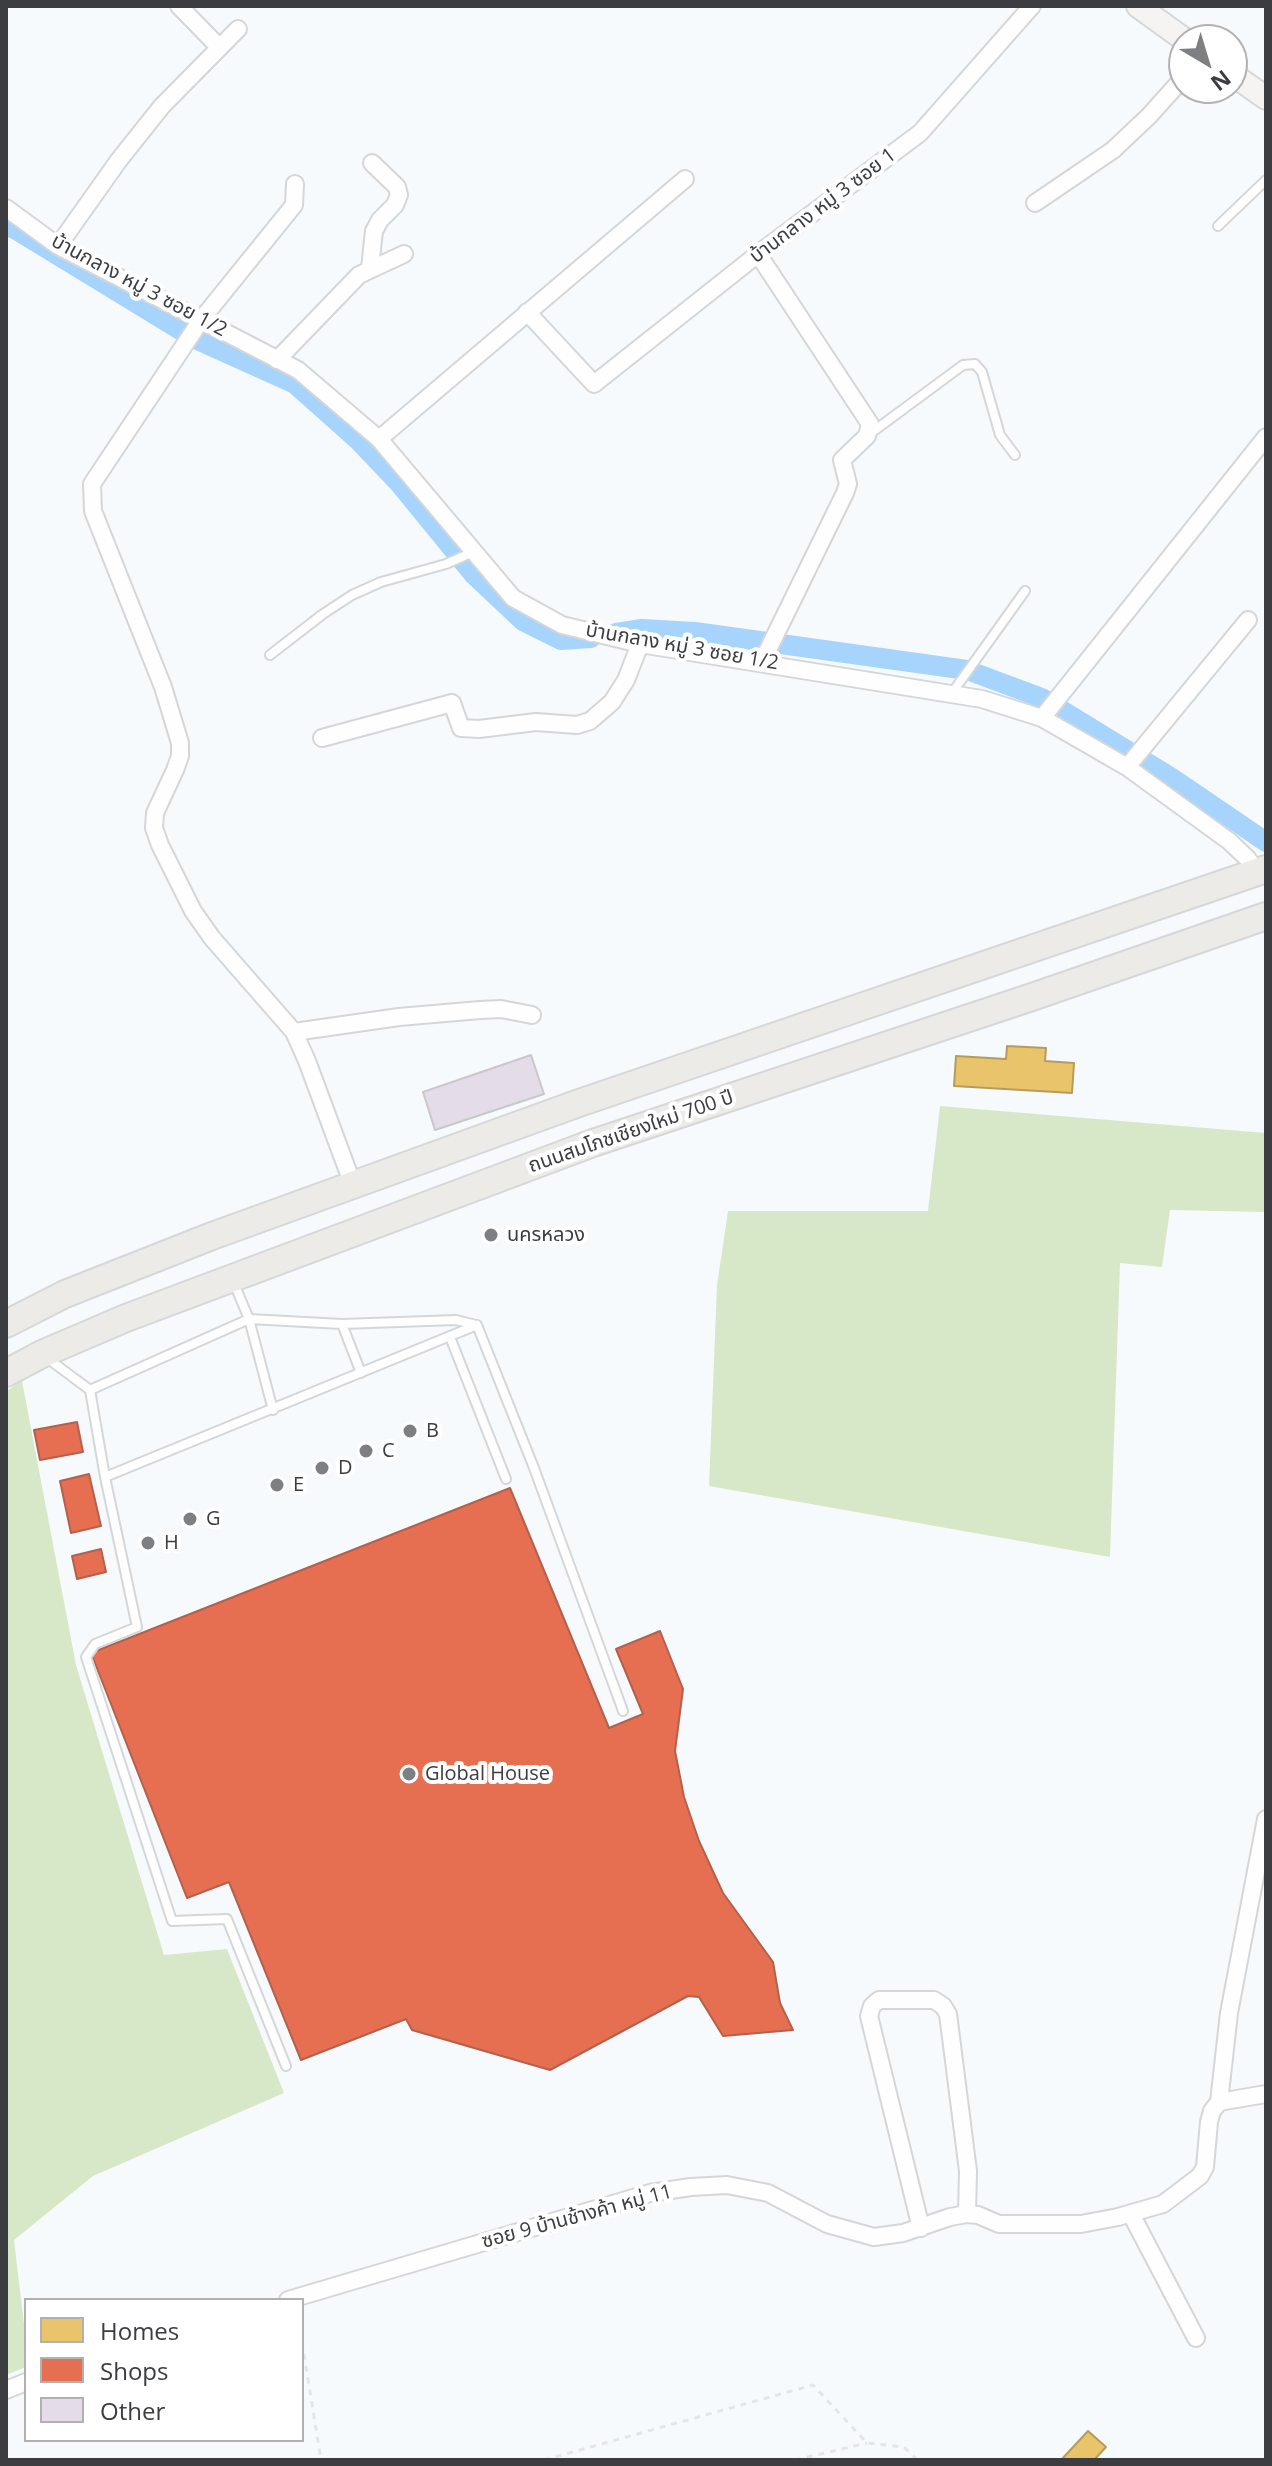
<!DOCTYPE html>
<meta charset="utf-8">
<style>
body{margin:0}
#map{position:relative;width:1272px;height:2466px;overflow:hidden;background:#f7fafd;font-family:"Open Sans",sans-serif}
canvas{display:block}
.frame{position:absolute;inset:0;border:8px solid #3b3d40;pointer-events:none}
.legend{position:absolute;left:24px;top:2298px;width:280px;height:144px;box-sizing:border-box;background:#fff;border:2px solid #b1b1b3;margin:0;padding:10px 14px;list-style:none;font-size:24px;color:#3b3d40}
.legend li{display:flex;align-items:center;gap:16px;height:40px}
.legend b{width:40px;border:2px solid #b1b1b3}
.north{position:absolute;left:1168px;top:24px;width:80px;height:80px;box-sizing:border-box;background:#fff;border:2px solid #b1b1b3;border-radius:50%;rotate:142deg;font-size:22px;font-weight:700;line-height:32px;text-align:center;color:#3b3d40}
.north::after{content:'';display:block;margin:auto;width:28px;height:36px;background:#7d7f82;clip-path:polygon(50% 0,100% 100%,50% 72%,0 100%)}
</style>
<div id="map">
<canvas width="1272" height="2466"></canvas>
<div class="frame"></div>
<ul class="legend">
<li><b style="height:22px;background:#e9c46a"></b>Homes</li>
<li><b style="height:22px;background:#e76f51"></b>Shops</li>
<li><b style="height:22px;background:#e5dcea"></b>Other</li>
</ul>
<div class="north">N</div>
</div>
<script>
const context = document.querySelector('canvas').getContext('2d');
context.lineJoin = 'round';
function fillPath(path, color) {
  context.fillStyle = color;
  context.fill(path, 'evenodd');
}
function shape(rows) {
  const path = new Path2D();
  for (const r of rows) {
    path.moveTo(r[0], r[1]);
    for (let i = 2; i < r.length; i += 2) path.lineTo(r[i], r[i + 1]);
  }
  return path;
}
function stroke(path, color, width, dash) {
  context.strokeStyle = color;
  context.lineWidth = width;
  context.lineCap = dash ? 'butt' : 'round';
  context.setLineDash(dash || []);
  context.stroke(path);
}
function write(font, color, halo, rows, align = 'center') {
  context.font = font + ' "Open Sans","Noto Sans Thai",sans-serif';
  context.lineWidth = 8;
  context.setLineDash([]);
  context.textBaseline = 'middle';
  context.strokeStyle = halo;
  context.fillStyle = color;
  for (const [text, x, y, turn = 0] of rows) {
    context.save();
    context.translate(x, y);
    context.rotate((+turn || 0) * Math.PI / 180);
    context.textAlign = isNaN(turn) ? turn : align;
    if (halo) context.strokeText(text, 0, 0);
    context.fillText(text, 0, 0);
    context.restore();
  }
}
fillPath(shape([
 [940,1106,1266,1133,1266,1212,1170,1210,1162,1267,1120,1263,1110,1557,709,1486,717,1285,728,1211,928,1211],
 [22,1381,76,1665,164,1955,227,1949,284,2093,93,2176,14,2240,26,2341,26,2367,6,2375,6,1391]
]), '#d7e8c8');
const homes = shape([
 [1007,1046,1046,1048,1045,1061,1074,1063,1072,1093,954,1086,956,1056,1006,1059,1007,1046],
 [1088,2431,1106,2447,1094,2460,1061,2460,1088,2431]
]);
fillPath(homes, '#e9c46a');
stroke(homes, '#b59c5d', 2);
const shops = shape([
 [77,1422,83,1452,40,1460,34,1430,77,1422],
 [89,1474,101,1526,71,1533,60,1481,89,1474],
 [510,1488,609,1728,643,1714,616,1649,660,1631,683,1689,675,1751,684,1797,699,1841,723,1893,773,1962,780,2003,793,2030,723,2036,699,1997,688,1996,550,2070,412,2030,406,2019,301,2060,229,1882,187,1898,91,1653,510,1488],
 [101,1549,106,1572,77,1579,72,1556,101,1549]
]);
fillPath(shops, '#e76f51');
stroke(shops, '#b3604c', 2);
stroke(shape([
 [6,227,13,228,195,339,295,384,359,441,398,482,474,575,523,621,561,640,591,638],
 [616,633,642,629,695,632,967,670,1042,698,1172,778,1266,842]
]), '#a7d4fc', 20);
const building = shape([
 [531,1055,544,1094,435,1130,423,1092,531,1055]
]);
fillPath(building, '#e5dcea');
stroke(building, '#c8c8cb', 2);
const lane = shape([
 [1218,226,1266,180],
 [871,433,963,365,975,364,982,372,1000,435,1015,455],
 [270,655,323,614,352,595,381,582,446,564,473,552],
 [952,693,1025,591],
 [233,1281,249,1319,342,1324,456,1320,476,1325],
 [342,1324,361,1373],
 [477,1325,534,1468,623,1711],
 [450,1337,506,1479],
 [47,1358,90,1390,105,1477,137,1627,95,1644,86,1657,172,1921,227,1919,286,2066],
 [90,1390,249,1319,273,1410],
 [105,1477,477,1325]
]);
const street = shape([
 [179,6,219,47],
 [295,184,294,205,201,320,92,484,93,511,163,687,180,743,180,756,175,770,155,813,154,828,160,845,193,911,212,938,294,1032,307,1061,353,1185],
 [1035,203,1113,150,1149,116,1184,77],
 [6,208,58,246,298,370,379,439,513,598,562,625,640,644,982,699,1042,718,1127,767,1229,841,1247,858,1257,872],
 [58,246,119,160,162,106,238,29],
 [758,254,870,424,867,436,842,460,848,484,845,493,762,662],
 [370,268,374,231,380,220,395,205,399,195,397,187,372,163],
 [527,312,594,384,758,254,920,133,1032,6],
 [277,360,359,275,404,254],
 [379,439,685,179],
 [1042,718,1266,437],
 [322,738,452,703,461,728,479,729,536,722,577,725,590,721,612,702,626,680,640,644],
 [1127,767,1248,620],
 [294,1032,399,1017,480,1010,501,1009,532,1015],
 [1219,2102,1229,2013,1266,1819],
 [1131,2214,1196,2338],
 [921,2228,869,2016,872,2006,879,2000,934,2000,943,2006,948,2014,968,2171,967,2214],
 [288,2300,650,2193,691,2187,727,2185,768,2193,827,2224,874,2237,903,2233,950,2217,967,2214,978,2215,999,2224,1081,2224,1118,2217,1163,2204,1200,2176,1205,2167,1209,2122,1212,2111,1219,2102,1266,2094],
 [6,2390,26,2382]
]);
const secondary = shape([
 [1138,6,1185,40],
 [1232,74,1266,98]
]);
const primary = shape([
 [6,1324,65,1294,212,1236,579,1103,1266,869],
 [6,1373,42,1354,126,1318,593,1143,1032,997,1266,916]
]);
stroke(lane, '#d4d6d8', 12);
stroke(street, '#d4d6d8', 20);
stroke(secondary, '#d4d6d8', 26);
stroke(primary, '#d5d7d8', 30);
stroke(shape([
 [302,2342,321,2460],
 [544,2460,813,2385,867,2443,904,2447,917,2460],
 [795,2460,867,2443]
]), '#e4e6e6', 3, [6, 6]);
stroke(lane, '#fefeff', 8);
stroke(street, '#fefeff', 16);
stroke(secondary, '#f5f4f3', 22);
stroke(primary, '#edebe7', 26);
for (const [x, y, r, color] of [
 [491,1235,8,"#7d7f82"],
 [410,1431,8,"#7d7f82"],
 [366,1451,8,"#7d7f82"],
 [322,1468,8,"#7d7f82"],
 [277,1485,8,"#7d7f82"],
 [190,1519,8,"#7d7f82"],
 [148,1543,8,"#7d7f82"],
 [409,1774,8,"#7d7f82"]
]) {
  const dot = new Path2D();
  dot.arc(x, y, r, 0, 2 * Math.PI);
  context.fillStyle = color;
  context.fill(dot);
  stroke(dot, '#fff', 3);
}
write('20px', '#3b3d40', '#fff', [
 ["บ้านกลาง หมู่ 3 ซอย 1",823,206,-37],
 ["บ้านกลาง หมู่ 3 ซอย 1/2",139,286,28],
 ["บ้านกลาง หมู่ 3 ซอย 1/2",682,647,10],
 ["ถนนสมโภชเชียงใหม่ 700 ปี",631,1132,-19],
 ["ซอย 9 บ้านช้างค้า หมู่ 11",577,2217,-15]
]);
write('20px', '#3b3d40', '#fff', [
 ["นครหลวง",507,1235],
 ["B",426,1431],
 ["C",382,1451],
 ["D",338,1468],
 ["E",293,1485],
 ["G",206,1519],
 ["H",164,1543],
 ["Global House",425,1774]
], 'left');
</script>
